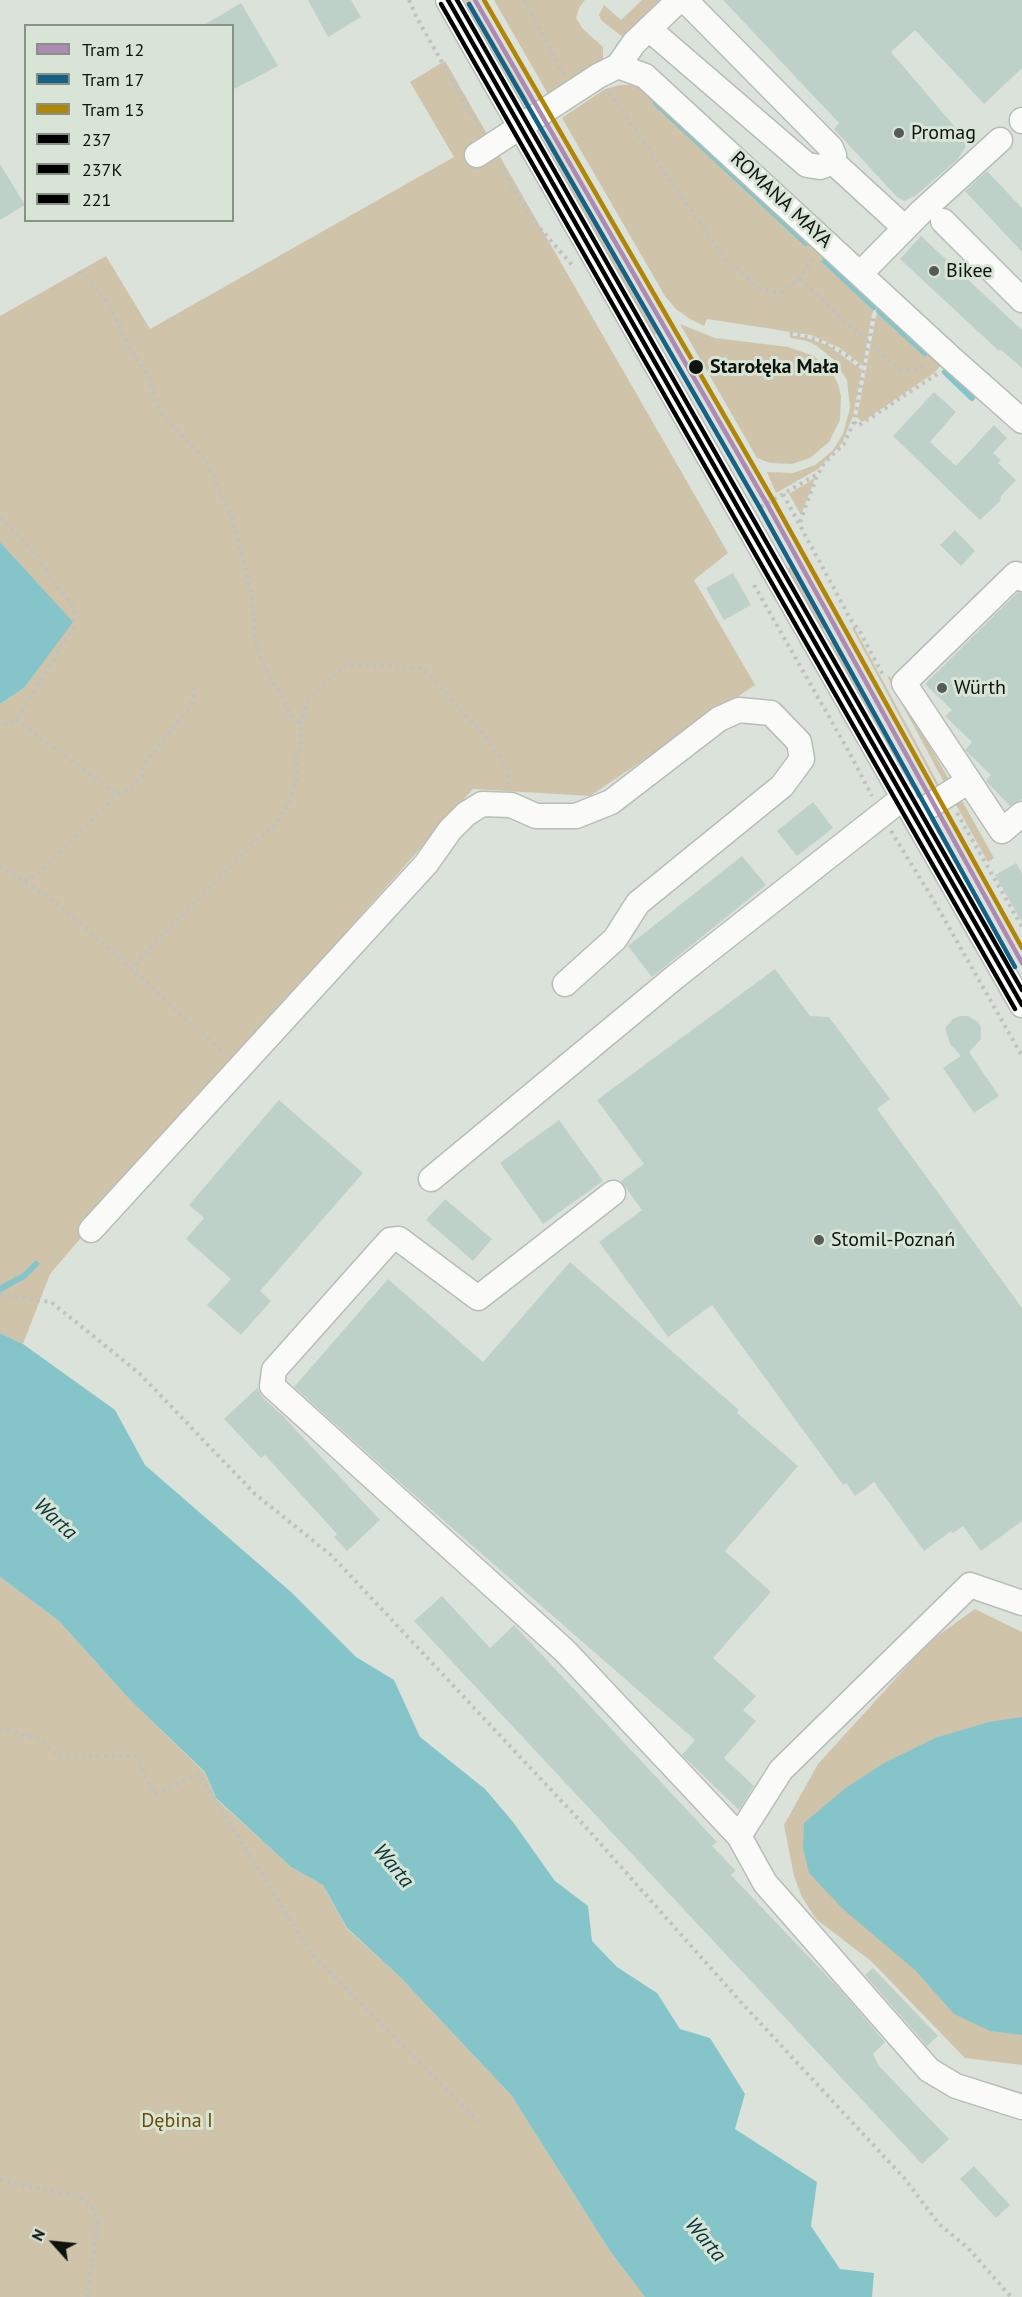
<!DOCTYPE html>
<meta charset="utf-8">
<style>
body{margin:0}
#map{position:relative;width:1022px;height:2297px;overflow:hidden;background:#dbe2da;font-family:"PT Sans",sans-serif}
canvas{display:block}
.legend{position:absolute;left:24px;top:24px;width:210px;height:198px;box-sizing:border-box;background:#d8e5d6;border:2px solid #879186;margin:0;padding:8px 10px;list-style:none;font-size:18px;color:#0e130e}
.legend li{display:flex;align-items:center;gap:12px;height:30px}
.legend b{width:30px;border:2px solid #879186}
.north{position:absolute;left:24px;top:2213px;width:60px;height:60px;-webkit-text-stroke:4px #d8e5d6;paint-order:stroke;rotate:297deg;font-size:16px;font-weight:700;line-height:24px;text-align:center;color:#0e130e}
.north::after{content:'';display:block;margin:auto;width:21px;height:27px;background:#0e130e;clip-path:polygon(50% 0,100% 100%,50% 72%,0 100%)}
</style>
<div id="map">
<canvas width="1022" height="2297"></canvas>
<ul class="legend">
<li><b style="height:8px;background:#ac8ab4"></b>Tram 12</li>
<li><b style="height:8px;background:#166187"></b>Tram 17</li>
<li><b style="height:8px;background:#b18506"></b>Tram 13</li>
<li><b style="height:8px;background:#000"></b>237</li>
<li><b style="height:8px;background:#000"></b>237K</li>
<li><b style="height:8px;background:#000"></b>221</li>
</ul>
<div class="north">N</div>
</div>
<script>
const context = document.querySelector('canvas').getContext('2d');
context.lineJoin = 'round';
function fillPath(path, color) {
  context.fillStyle = color;
  context.fill(path, 'evenodd');
}
function shape(rows) {
  const path = new Path2D();
  for (const r of rows) {
    path.moveTo(r[0], r[1]);
    for (let i = 2; i < r.length; i += 2) path.lineTo(r[i], r[i + 1]);
  }
  return path;
}
function stroke(path, color, width, dash) {
  context.strokeStyle = color;
  context.lineWidth = width;
  context.lineCap = dash ? 'butt' : 'round';
  context.setLineDash(dash || []);
  context.stroke(path);
}
function write(font, color, halo, rows, align = 'center') {
  context.font = font + ' "PT Sans",sans-serif';
  context.lineWidth = 6;
  context.setLineDash([]);
  context.textBaseline = 'middle';
  context.strokeStyle = halo;
  context.fillStyle = color;
  for (const [text, x, y, turn = 0] of rows) {
    context.save();
    context.translate(x, y);
    context.rotate((+turn || 0) * Math.PI / 180);
    context.textAlign = isNaN(turn) ? turn : align;
    if (halo) context.strokeText(text, 0, 0);
    context.fillText(text, 0, 0);
    context.restore();
  }
}
fillPath(shape([
 [464,0,470,0,529,101,516,91],
 [494,0,585,0,579,8,576,18,582,28,603,47,603,58,600,62,548,94],
 [642,0,659,0,624,38,601,20,599,15,604,5,621,20],
 [445,61,728,553,694,580,755,685,590,796,473,789,243,1048,50,1274,23,1344,0,1333,0,704,24,688,72,622,0,542,0,316,106,256,150,329,454,157,410,82],
 [620,85,636,85,644,87,878,302,872,314,863,366,840,348,811,335,707,319,704,326,690,319,676,309,665,296,562,118,605,89],
 [549,136,660,332,652,336,550,150],
 [881,305,944,362,934,373,862,422,857,417,876,316],
 [680,324,715,338,788,347,814,356,833,374,838,384,841,396,840,420,829,442,810,458,792,464,770,463,757,458],
 [790,335,810,339,829,346,862,370,853,416,842,443,818,469,776,493,767,472,793,473,815,465,824,458,833,450,843,434,850,408,847,380,834,360,817,346,807,341,790,338],
 [815,478,801,515,789,494],
 [765,513,829,628,820,629,786,569,792,566,762,514],
 [854,627,941,789,939,790,852,628],
 [835,638,923,799,916,798,829,645],
 [887,676,890,677,951,783,946,786],
 [961,799,994,858,988,862,955,803],
 [0,1577,59,1621,131,1701,205,1773,216,1799,291,1867,323,1885,347,1929,399,1976,511,2095,610,2251,645,2297,0,2297],
 [975,1609,1022,1632,1022,2065,965,2058,871,1961,816,1919,802,1897,794,1876,784,1825,818,1764,929,1642]
]), '#cfc3aa');
fillPath(shape([
 [0,542,73,622,24,688,0,704],
 [0,1333,23,1344,115,1410,145,1465,291,1592,356,1657,394,1680,420,1737,485,1789,513,1822,555,1881,588,1906,592,1941,617,1967,657,1993,680,2029,710,2038,745,2094,735,2129,817,2182,811,2226,840,2269,874,2273,872,2297,645,2297,610,2251,511,2095,399,1976,347,1928,323,1885,291,1867,216,1798,205,1772,131,1701,59,1621,0,1577],
 [1022,1717,1022,2035,990,2031,954,2014,916,1971,843,1909,809,1873,803,1848,804,1823,847,1787,886,1762,935,1738,989,1722]
]), '#85c5ca');
stroke(shape([
 [656,103,806,243],
 [825,261,874,307],
 [879,311,925,353],
 [945,372,972,398],
 [0,1289,24,1276,36,1264]
]), '#85c5ca', 6);
fillPath(shape([
 [308,0,351,0,361,17,328,37],
 [723,0,1022,0,1022,68,984,104,915,30,891,52,966,140,965,148,957,160,915,196,904,201,897,197,834,129,839,123],
 [241,3,278,66,232,90,232,26,202,26],
 [0,164,25,205,0,220],
 [987,171,1022,208,1022,252,965,191],
 [921,236,1022,330,1022,368,1000,349,999,351,900,259],
 [934,392,956,412,930,442,956,466,994,425,1007,438,993,453,1001,460,998,463,1016,480,1001,496,1000,501,980,520,893,436],
 [955,530,975,551,961,566,940,545],
 [733,573,751,605,724,620,706,588],
 [1018,592,1022,593,1022,799,1010,806,986,781,991,775,965,750,972,742,945,716,952,710,925,684],
 [813,802,833,828,797,856,777,831],
 [742,856,766,885,652,977,628,946],
 [1016,863,1022,873,1022,922,995,875],
 [775,969,810,1016,829,1017,890,1099,877,1109,1022,1308,1022,1521,981,1551,963,1526,953,1533,951,1531,924,1551,874,1482,855,1496,846,1483,843,1485,712,1305,668,1337,599,1242,642,1210,621,1181,644,1164,597,1100],
 [960,1016,968,1016,978,1022,981,1028,981,1039,969,1052,999,1096,974,1113,943,1068,961,1056,950,1044,945,1028,953,1019],
 [279,1100,363,1173,260,1291,271,1301,241,1335,207,1305,231,1279,186,1239,204,1218,189,1205],
 [559,1120,603,1181,543,1224,500,1163],
 [445,1199,492,1239,473,1261,426,1220],
 [570,1262,739,1410,737,1413,798,1466,725,1551,771,1592,713,1658,756,1696,743,1710,756,1721,724,1758,754,1786,739,1810,682,1755,695,1740,403,1485,294,1387,388,1279,483,1362],
 [257,1388,262,1397,282,1415,380,1520,347,1551,334,1537,337,1534,265,1455,261,1458,224,1419],
 [442,1596,490,1648,514,1625,717,1842,712,1846,736,1871,731,1875,844,1994,885,2042,873,2054,879,2066,949,2139,922,2164,414,1621],
 [873,1968,938,2036,927,2046,865,1975],
 [974,2166,1010,2205,996,2218,960,2179]
]), '#bed1c9');
const minor = shape([
 [448,0,1022,1005],
 [685,0,831,148,834,155,833,162,905,228],
 [649,29,807,165,820,167,833,162],
 [618,66,634,43,679,0],
 [1022,120,1022,121],
 [477,155,598,76,618,66,645,76,952,359,1022,421],
 [943,221,1022,300],
 [860,274,922,211,1000,140],
 [1022,579,1016,574,904,683,1002,831,1022,814],
 [915,815,969,781],
 [431,1179,675,977,904,797],
 [613,1193,478,1298,399,1239,390,1240,274,1370,272,1386,565,1651,739,1836,765,1883,929,2070,956,2086,1022,2107],
 [91,1230,426,864,450,830,466,814,482,804,511,805,536,816,576,816,611,802,719,719,739,710,771,713,799,742,802,759,782,786,638,903,615,939,565,984],
 [739,1836,781,1770,970,1585,1022,1603]
]);
stroke(minor, '#b7bdb7', 27);
stroke(shape([
 [409,0,417,18,480,130],
 [524,0,564,75],
 [609,92,725,259,762,289,781,293,799,279,812,259],
 [500,165,531,218,573,266],
 [80,271,100,292,115,316,127,344,149,378,159,410,207,463,232,518,251,591,256,644,262,661,291,715,301,724,301,745,296,758,297,776,289,804,274,827,255,841,153,944,132,969],
 [799,279,898,369,915,370,927,364],
 [790,333,819,340,845,354,863,369],
 [854,422,858,426,937,374],
 [783,494,852,622,859,630,884,677],
 [761,507,819,473,824,463,844,444,854,422,874,315],
 [0,518,41,561,54,583,70,601,75,614,73,628,16,720,0,725],
 [800,522,818,473],
 [754,585,849,752,872,796],
 [16,720,117,794],
 [301,724,308,700,345,664,422,668,484,734,508,770,509,784],
 [957,813,1022,927],
 [891,831,934,901,1022,1056],
 [0,866,57,903,132,969,224,1054],
 [25,881,41,872,117,794,130,789,143,775,142,767,188,709,194,698,194,687],
 [0,1294,51,1302,139,1373,255,1494,331,1555,583,1824,739,2000,904,2178,939,2224,968,2248,1011,2297],
 [0,1728,37,1738,59,1757,136,1756,154,1794,199,1774,310,1952,478,2122],
 [0,2179,25,2186,75,2195,85,2200,93,2209,98,2223,87,2297]
]), '#c0c2c0', 4, [3, 4.5]);
stroke(minor, '#fafbf9', 24);
stroke(shape([
 [448,0,1022,1005]
]), '#000', 4.5);
stroke(shape([
 [441,4,1015,1009]
]), '#000', 4.5);
stroke(shape([
 [457,0,1022,990]
]), '#000', 4.5);
stroke(shape([
 [475,0,767,504,1022,963]
]), '#ac8ab4', 4.5);
stroke(shape([
 [469,4,760,508,1015,967]
]), '#166187', 4.5);
stroke(shape([
 [484,0,773,500,1022,948]
]), '#b18506', 4.5);
for (const [x, y, r, color] of [
 [899,133,6,"#565b55"],
 [934,271,6,"#565b55"],
 [696,367,8,"#0e130e"],
 [942,688,6,"#565b55"],
 [819,1240,6,"#565b55"]
]) {
  const dot = new Path2D();
  dot.arc(x, y, r, 0, 2 * Math.PI);
  context.fillStyle = color;
  context.fill(dot);
  stroke(dot, '#d8e5d6', 2);
}
write('20px', '#0e130e', '#d8e5d6', [
 ["Promag",911,133],
 ["Bikee",946,271],
 ["Würth",954,688],
 ["Stomil-Poznań",831,1240]
], 'left');
write('20px', '#0e130e', '#d8e5d6', [
 ["ROMANA MAYA",781,200,43]
]);
write('bold 20px', '#0e130e', '#d8e5d6', [
 ["Starołęka Mała",710,367]
], 'left');
write('20px', '#714d01', '#d8e5d6', [
 ["Dębina I",177,2121]
]);
write('italic 21px', '#063338', '#d8e5d6', [
 ["Warta",55,1519,43],
 ["Warta",393,1866,50],
 ["Warta",705,2240,50]
]);
</script>
